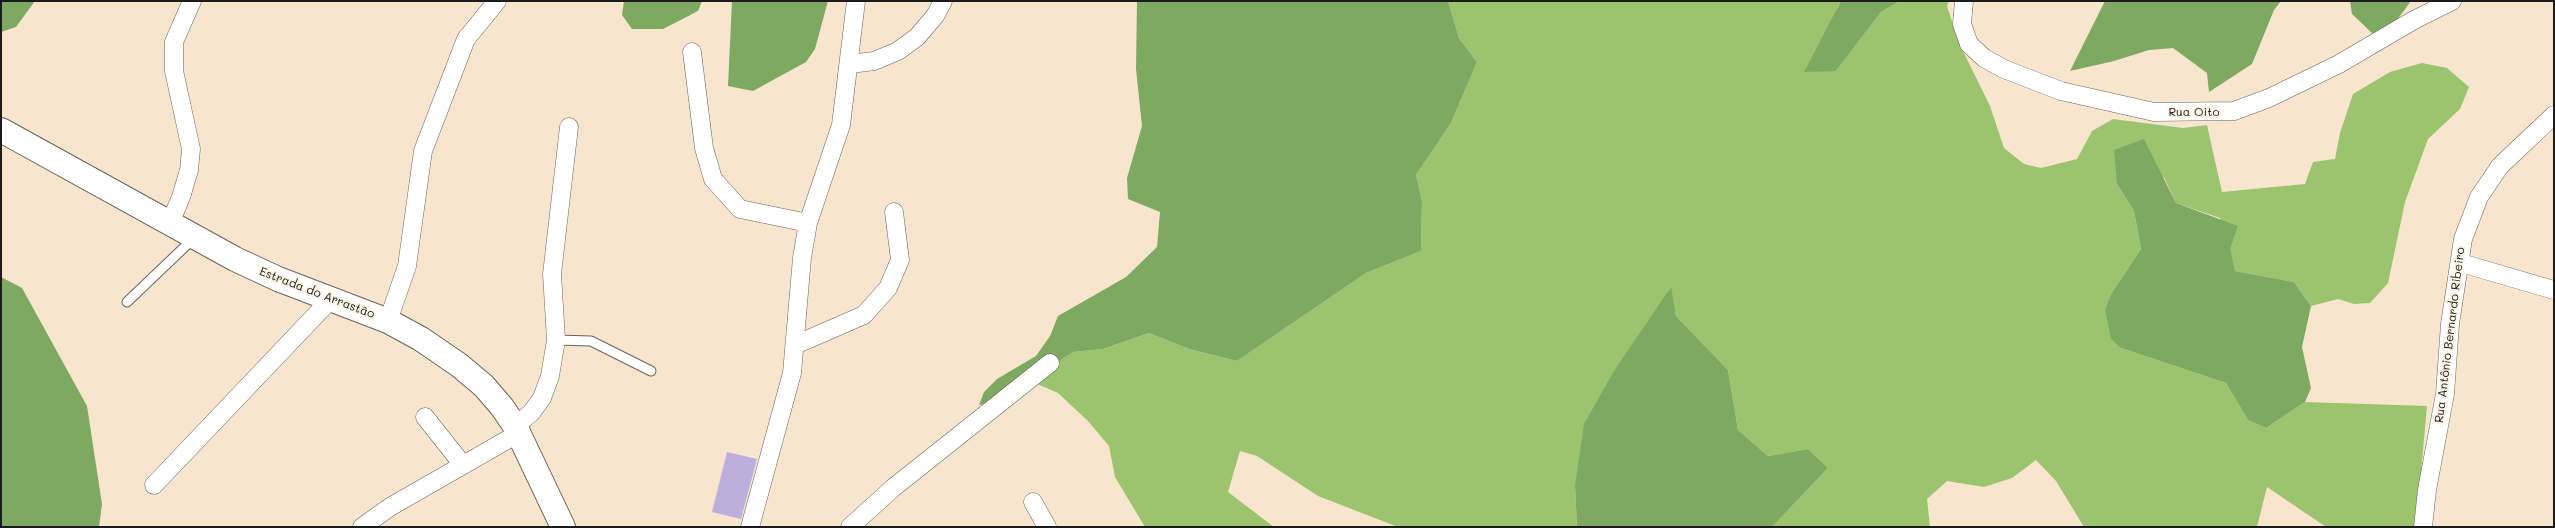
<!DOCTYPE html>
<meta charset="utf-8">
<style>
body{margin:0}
#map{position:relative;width:2555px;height:528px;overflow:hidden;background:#f7e6cd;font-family:Mali,sans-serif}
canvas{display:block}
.frame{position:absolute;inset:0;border:2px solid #1c1c1c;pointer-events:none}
</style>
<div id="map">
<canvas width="2555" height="528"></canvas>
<div class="frame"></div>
</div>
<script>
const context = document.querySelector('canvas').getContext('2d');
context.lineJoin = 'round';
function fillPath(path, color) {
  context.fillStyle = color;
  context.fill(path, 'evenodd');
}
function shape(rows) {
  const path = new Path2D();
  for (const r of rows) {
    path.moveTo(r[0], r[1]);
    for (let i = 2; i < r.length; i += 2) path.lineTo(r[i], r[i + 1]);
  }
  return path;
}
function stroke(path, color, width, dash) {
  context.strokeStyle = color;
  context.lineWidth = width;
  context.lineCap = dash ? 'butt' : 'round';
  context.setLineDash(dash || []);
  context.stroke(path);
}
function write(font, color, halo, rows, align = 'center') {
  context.font = font + ' Mali,sans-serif';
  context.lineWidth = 4;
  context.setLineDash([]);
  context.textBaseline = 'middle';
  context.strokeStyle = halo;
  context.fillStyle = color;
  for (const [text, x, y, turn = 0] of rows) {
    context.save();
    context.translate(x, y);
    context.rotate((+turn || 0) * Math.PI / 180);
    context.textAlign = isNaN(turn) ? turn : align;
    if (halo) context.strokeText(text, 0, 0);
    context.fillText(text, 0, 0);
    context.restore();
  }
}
fillPath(shape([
 [1448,1,1841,1,1837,8,1836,71,1881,12,1900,1,1949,1,1947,6,1959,43,1990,106,2004,148,2024,164,2041,168,2077,159,2092,131,2113,119,2183,128,2207,125,2222,192,2305,184,2313,162,2335,159,2340,133,2353,94,2390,72,2422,63,2447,68,2469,87,2460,109,2428,139,2405,202,2388,283,2370,303,2354,304,2338,299,2311,306,2294,282,2235,271,2220,218,2176,203,2164,177,2117,184,2134,211,2141,249,2111,294,2105,309,2121,348,2226,383,2248,420,2266,428,2305,402,2427,406,2416,527,2326,527,2267,487,2257,527,2084,527,2056,481,2036,460,2012,478,1984,487,1947,481,1927,499,1930,527,1772,527,1828,468,1808,449,1768,456,1738,430,1728,370,1676,316,1670,288,1575,486,1577,527,1398,527,1318,496,1257,456,1240,451,1228,492,1274,527,1145,527,1115,477,1109,446,1088,421,1058,393,1028,380,1073,352,1103,349,1149,333,1189,349,1237,361,1366,273,1421,251,1422,201,1416,175,1451,123,1477,62,1459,38]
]), '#9cc36e');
fillPath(shape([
 [1,1,35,1,16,27,1,32],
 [624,1,702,1,698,11,663,29,632,29,622,15],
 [732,1,828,1,815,49,806,62,753,91,728,86],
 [1137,1,1448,1,1459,38,1477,62,1451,123,1416,175,1422,201,1421,251,1366,273,1237,361,1189,349,1149,333,1103,349,1073,352,997,401,979,405,984,392,997,379,1036,356,1050,336,1058,316,1126,277,1157,247,1160,212,1128,199,1127,178,1142,126,1136,69],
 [1841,1,1900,1,1881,12,1836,71,1804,72],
 [2105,1,2281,1,2274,10,2252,64,2209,92,2207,73,2173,48,2149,50,2114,61,2070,71],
 [2350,1,2411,1,2394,24,2373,34,2352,14],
 [2144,139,2176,203,2238,226,2230,249,2235,271,2294,282,2311,306,2302,347,2311,388,2305,402,2266,428,2248,420,2226,383,2121,348,2111,339,2105,309,2111,294,2141,249,2134,211,2117,184,2114,150],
 [1,277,22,288,87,406,102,504,99,527,1,527],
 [1671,287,1676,316,1728,370,1738,430,1768,456,1808,449,1828,468,1772,527,1577,527,1575,486,1584,424,1614,371]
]), '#7da961');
fillPath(shape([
 [727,452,757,459,741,519,712,512]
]), '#bdafdb');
const lane = shape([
 [127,302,194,238],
 [556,340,591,341,651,371]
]);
const street = shape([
 [1964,1,1962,24,1969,44,1984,58,2004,69,2061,91,2154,112,2234,111,2269,98,2339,64,2414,20,2452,1],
 [692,52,704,148,713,179,740,209,808,223],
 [850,64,874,61,898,51,917,37,935,16,943,1],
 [170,223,181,197,189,170,191,149,174,71,174,42,192,1],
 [2461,263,2554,290],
 [388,321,407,266,423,151,466,39,497,1],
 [795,345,864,315,888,288,900,260,894,212],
 [425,417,463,465],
 [515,426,531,413,542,398,550,376,556,340,552,274,569,127],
 [154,485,332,298],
 [1033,502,1047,527],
 [362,527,390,507,519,433],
 [750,527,792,373,802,258,808,223,841,125,856,1],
 [850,527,893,488,1050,363],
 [2423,527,2427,490,2445,394,2450,324,2463,239,2479,197,2500,166,2554,115]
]);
const secondary = shape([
 [1,130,235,259,278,279,388,321,421,339,459,365,484,386,502,407,515,426,563,527]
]);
stroke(lane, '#69635a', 11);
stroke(street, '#69635a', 19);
stroke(secondary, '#69635a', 26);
stroke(lane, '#fff', 9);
stroke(street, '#fff', 18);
stroke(secondary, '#fff', 24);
write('12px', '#1c1c1c', '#fcf5e5', [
 ["Rua Oito",2194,112],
 ["Estrada do Arrastão",317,293,21],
 ["Rua Antônio Bernardo Ribeiro",2450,335,-83]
]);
</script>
